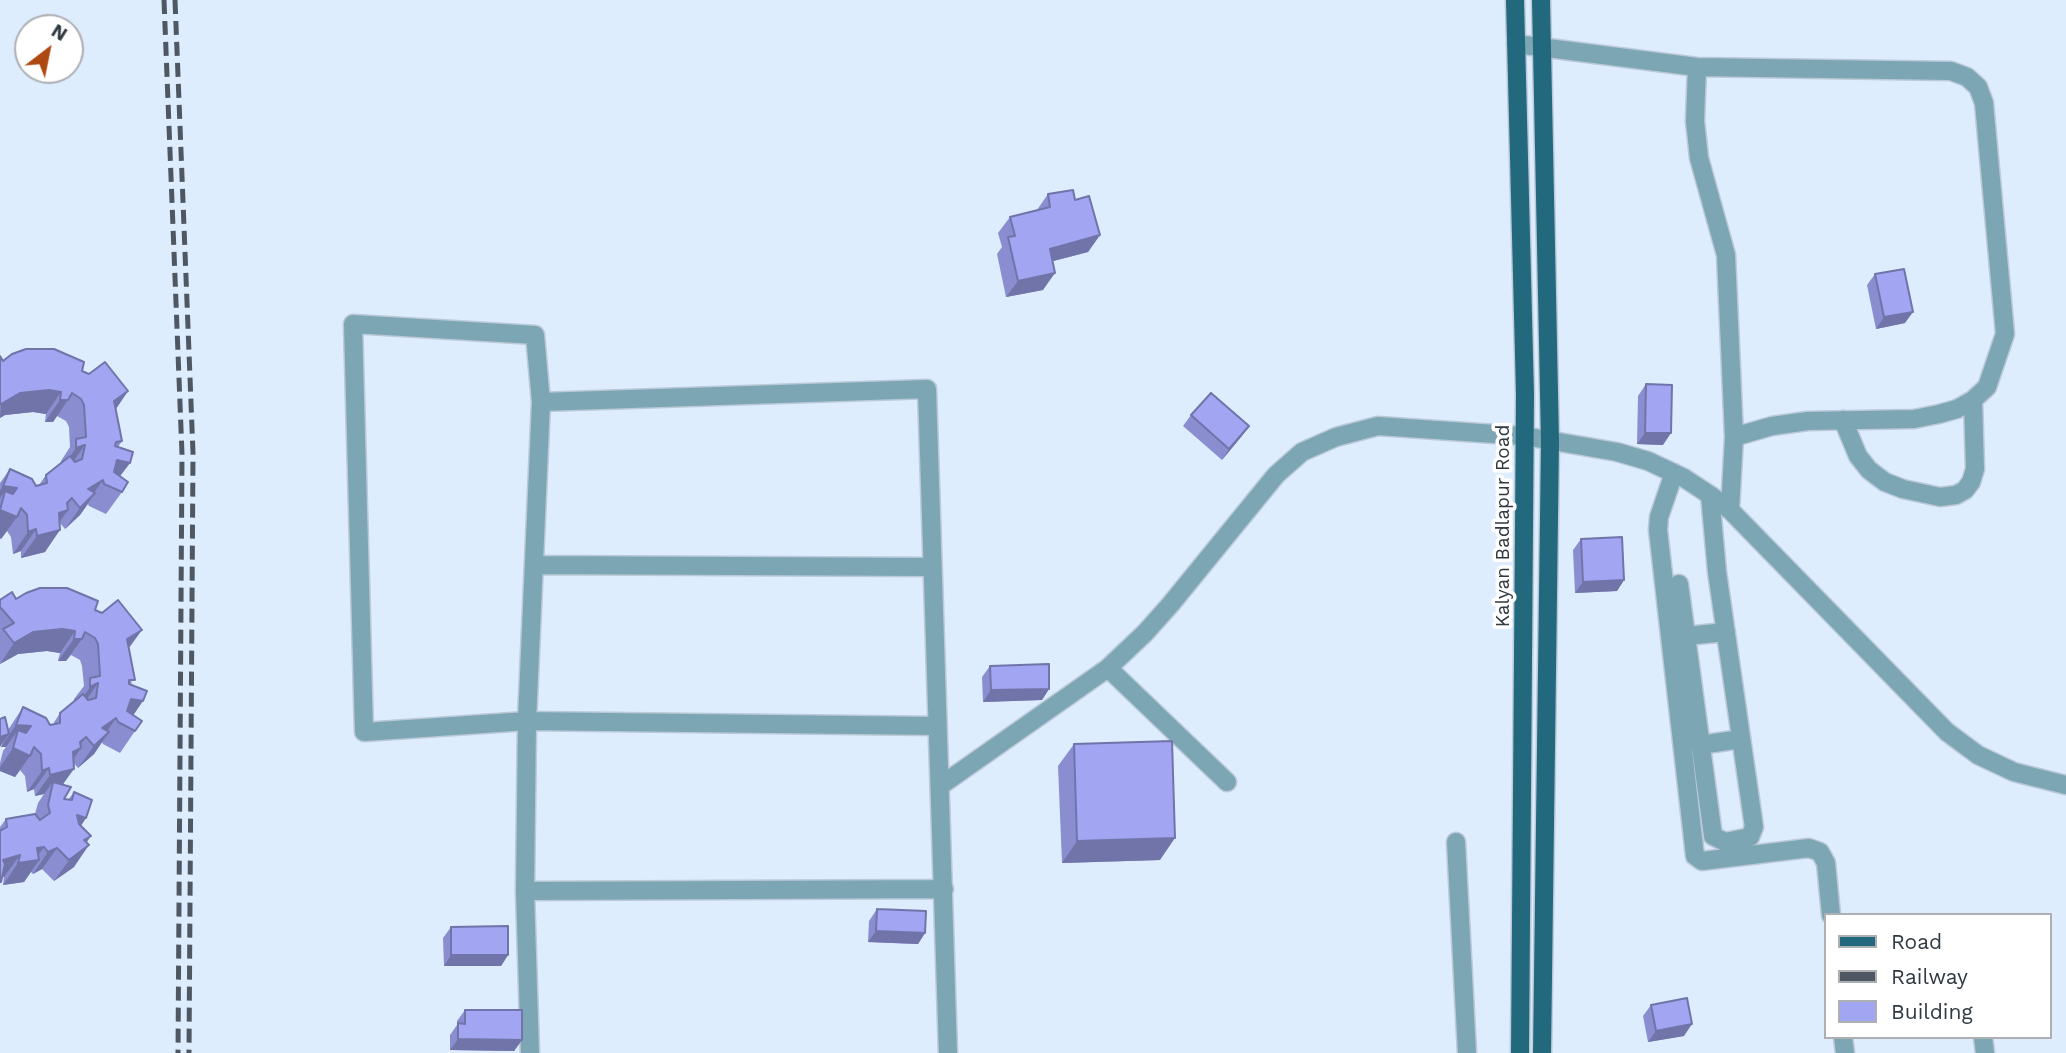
<!DOCTYPE html>
<style>
body{margin:0}
#map{position:relative;width:2066px;height:1053px;overflow:hidden;background:#ddedfe;font-family:"Work Sans",sans-serif}
canvas{display:block}
.legend{position:absolute;left:1824px;top:913px;width:228px;height:126px;box-sizing:border-box;background:#fff;border:2px solid #adb0b3;margin:0;padding:9px 12px;list-style:none;font-size:21px;color:#313941}
.legend li{display:flex;align-items:center;gap:14px;height:35px}
.legend b{width:35px;border:2px solid #adb0b3}
.north{position:absolute;left:14px;top:14px;width:70px;height:70px;box-sizing:border-box;background:#fff;border:2px solid #adb0b3;border-radius:50%;rotate:32deg;font-size:19px;font-weight:700;line-height:28px;text-align:center;color:#313941}
.north::after{content:'';display:block;margin:auto;width:24px;height:32px;background:#ad4a11;clip-path:polygon(50% 0,100% 100%,50% 72%,0 100%)}
</style>
<div id="map">
<canvas width="2066" height="1053"></canvas>
<ul class="legend">
<li><b style="height:9px;background:#22697d"></b>Road</li>
<li><b style="height:9px;background:#4f5862"></b>Railway</li>
<li><b style="height:19px;background:#a1a5f2"></b>Building</li>
</ul>
<div class="north">N</div>
</div>
<script>
const context = document.querySelector('canvas').getContext('2d');
context.lineJoin = 'round';
function shape(rows) {
  const path = new Path2D();
  for (const r of rows) {
    path.moveTo(r[0], r[1]);
    for (let i = 2; i < r.length; i += 2) path.lineTo(r[i], r[i + 1]);
  }
  return path;
}
function stroke(path, color, width, dash) {
  context.strokeStyle = color;
  context.lineWidth = width;
  context.lineCap = dash ? 'butt' : 'round';
  context.setLineDash(dash || []);
  context.stroke(path);
}
function fillPath(path, color) {
  context.fillStyle = color;
  context.fill(path, 'evenodd');
}
function write(font, color, halo, rows, align = 'center') {
  context.font = font + ' "Work Sans",sans-serif';
  context.lineWidth = 7;
  context.setLineDash([]);
  context.textBaseline = 'middle';
  context.strokeStyle = halo;
  context.fillStyle = color;
  for (const [text, x, y, turn = 0] of rows) {
    context.save();
    context.translate(x, y);
    context.rotate((+turn || 0) * Math.PI / 180);
    context.textAlign = isNaN(turn) ? turn : align;
    if (halo) context.strokeText(text, 0, 0);
    context.fillText(text, 0, 0);
    context.restore();
  }
}
const minor = shape([
 [1516,44,1697,67,1951,71,1967,77,1978,87,1984,103,2005,334,1987,387,1973,400,1957,409,1939,414,1914,419,1808,421,1772,426,1734,437],
 [1697,67,1695,121,1699,158,1726,255,1734,437,1730,510],
 [541,402,927,389,948,1053],
 [1843,420,1858,456,1869,470,1885,482,1903,489,1940,497,1956,495,1965,490,1971,482,1975,469,1973,400],
 [1674,473,1659,517,1658,530,1695,856,1702,861,1809,848,1820,852,1826,863,1831,915],
 [534,565,932,567],
 [1679,584,1713,836,1725,842,1750,837,1754,827,1717,572,1710,495],
 [1686,636,1726,632],
 [1108,668,1227,782],
 [1700,745,1741,739],
 [940,786,1108,668,1145,633,1170,605,1276,475,1302,452,1336,437,1378,426,1524,436,1617,452,1648,461,1684,478,1710,495,1730,510,1947,732,1978,755,2014,772,2066,785],
 [1456,842,1467,1053],
 [525,891,944,889],
 [1843,1037,1845,1053],
 [1983,1037,1985,1053],
 [530,1053,525,891,527,721,541,402,535,335,353,324,364,732,527,721,937,726]
]);
const major = shape([
 [1515,0,1525,394,1520,1053],
 [1541,0,1550,441,1542,1053]
]);
stroke(minor, '#bbc9d8', 21);
stroke(major, '#bbc9d8', 21);
stroke(minor, '#7ca6b4', 18);
stroke(major, '#22697d', 18);
stroke(shape([
 [164,0,182,454,178,1053],
 [175,0,193,453,189,1053]
]), '#4f5862', 5, [14, 7]);
fillPath(shape([
 [1048,194,1075,200,1100,235,1088,252,1053,261,1043,290,1006,297,997,254,1002,247,998,233,1010,217,1037,210],
 [1875,274,1905,323,1876,329,1867,285],
 [0,356,3,361,82,371,128,391,116,409,122,441,118,447,130,463,120,476,122,492,106,514,89,506,88,504,80,515,65,529,60,523,45,552,21,558,21,551,13,554,11,537,7,531,1,539,0,538,0,483,10,469,36,486,39,485,46,475,61,463,61,461,70,447,69,427,66,421,57,416,53,422,45,422,46,414,33,412,5,415,0,418],
 [1646,384,1663,445,1637,444,1638,396],
 [1191,415,1249,426,1241,437,1222,460,1183,426],
 [1581,539,1624,580,1617,591,1575,593,1573,550],
 [16,599,95,610,129,648,135,731,120,753,103,744,102,742,94,754,78,768,73,762,63,785,64,799,68,800,74,792,86,818,81,826,86,842,74,867,54,881,42,869,33,874,31,872,24,882,3,885,4,877,2,877,0,884,0,827,6,819,35,814,38,803,44,794,35,796,34,789,27,792,25,776,20,770,15,777,0,771,0,763,3,751,6,747,1,747,8,730,23,707,50,725,53,724,60,713,74,701,74,699,84,686,82,666,80,660,71,655,66,661,58,661,60,653,47,651,18,654,0,664,0,600],
 [990,666,1049,689,1042,700,983,702,982,677],
 [1074,744,1160,860,1062,863,1058,766],
 [877,909,925,933,918,944,868,942,869,921],
 [451,927,508,955,501,966,444,966,443,938],
 [1651,1005,1684,1036,1648,1042,1643,1016],
 [465,1010,522,1040,514,1051,450,1050,450,1035,457,1025,457,1021]
]), '#8a8ed0');
fillPath(shape([
 [1100,235,1088,252,1038,265,1050,249],
 [1055,273,1043,290,1006,297,1018,281],
 [1913,312,1905,323,1876,329,1884,317],
 [49,390,61,392,46,414,33,412,5,415,0,418,1,404,20,393],
 [128,391,113,413,114,401],
 [60,400,68,400,53,422,45,422],
 [1249,426,1241,437,1222,460,1229,449],
 [1645,433,1671,433,1663,445,1637,444],
 [85,445,70,466,61,470,76,448],
 [117,460,130,463,114,484,102,481],
 [103,480,89,500,95,493,80,515,65,529,80,508,88,489],
 [3,486,17,488,2,509,5,491,0,498,0,490],
 [72,498,62,512,68,510,53,531,60,530,45,552,21,558,37,536],
 [0,510,17,517,1,539,0,538],
 [36,529,21,551,13,554,28,532],
 [1624,580,1617,591,1575,593,1583,582],
 [62,629,75,631,60,653,47,651,18,654,0,664,14,643,33,632],
 [142,630,126,652,127,639],
 [74,639,82,639,66,661,58,661],
 [98,683,83,705,75,709,90,687],
 [1049,689,1042,700,983,702,991,690],
 [131,699,143,701,128,723,117,721],
 [116,718,102,739,109,732,94,754,78,768,94,746,102,728],
 [16,725,31,726,15,748,18,730,6,747,1,747],
 [9,734,0,747,0,737],
 [86,737,76,751,81,748,66,770,74,769,58,791,53,782,44,794,35,796,50,775],
 [13,748,30,756,15,777,0,771,0,767],
 [49,768,34,789,27,792,42,771],
 [77,815,86,818,71,839],
 [91,836,80,852,89,845,74,867,54,881,84,840],
 [1175,838,1160,860,1062,863,1077,841],
 [44,847,34,861,39,860,24,882,3,885,18,863,37,848],
 [57,848,42,869,33,874,48,852],
 [20,855,4,877,0,878,3,860],
 [876,931,925,933,918,944,868,942],
 [451,955,508,955,501,966,444,966],
 [1692,1024,1684,1036,1648,1042,1656,1031],
 [458,1039,522,1040,514,1051,450,1050]
]), '#7174a9');
const building = shape([
 [1073,190,1075,200,1089,196,1100,235,1050,249,1055,273,1018,281,1008,237,1015,236,1010,217,1050,207,1048,194,1073,190],
 [1904,269,1913,312,1884,317,1875,274,1904,269],
 [26,349,54,349,84,362,82,371,89,374,105,362,128,391,114,401,122,441,116,442,115,446,133,452,130,463,117,460,114,472,128,482,122,492,104,484,103,480,88,489,95,493,80,508,72,498,67,503,68,510,59,513,60,530,37,536,36,529,28,532,27,515,21,508,17,517,0,510,5,491,13,494,17,488,3,486,10,469,32,479,36,486,47,483,46,475,70,456,75,462,82,459,85,445,76,448,76,439,86,437,84,405,81,399,72,393,68,400,60,400,61,392,49,390,20,393,1,404,0,404,0,356,3,361,12,354,26,349],
 [1646,384,1672,385,1671,433,1645,433,1646,384],
 [1211,393,1249,426,1229,449,1191,415,1211,393],
 [1622,537,1624,580,1583,582,1581,539,1622,537],
 [40,588,67,588,98,601,95,610,102,613,118,600,142,630,127,639,135,680,129,680,129,684,147,691,143,701,131,699,127,711,142,721,135,731,118,722,116,718,102,728,109,732,94,746,86,737,80,742,81,748,73,752,74,769,50,775,49,768,42,771,41,754,34,747,30,756,13,748,18,730,26,733,31,726,16,725,23,707,46,718,50,725,60,723,60,713,83,694,88,700,96,698,98,683,90,687,90,678,100,676,98,644,95,638,85,632,82,639,74,639,75,631,62,629,33,632,14,643,3,629,14,623,0,607,0,600,12,592,16,599,26,593,40,588],
 [1049,664,1049,689,991,690,990,666,1049,664],
 [5,717,9,734,0,737,0,719,5,717],
 [1172,741,1175,838,1077,841,1074,744,1172,741],
 [53,782,71,787,64,799,72,800,74,792,92,800,86,818,77,815,79,824,91,836,84,840,89,845,69,860,57,848,48,852,44,847,37,848,39,860,18,863,20,855,3,860,5,864,1,882,0,882,0,831,7,827,6,819,35,814,40,820,50,813,48,805,53,782],
 [877,909,926,911,925,933,876,931,877,909],
 [508,926,508,955,451,955,451,927,508,926],
 [1687,998,1692,1024,1656,1031,1651,1005,1687,998],
 [465,1010,522,1010,522,1040,458,1039,458,1023,465,1024,465,1010]
]);
fillPath(building, '#a1a5f2');
stroke(building, '#7174a9', 2);
write('19px', '#313941', '#fff', [
 ["Kalyan Badlapur Road",1503,526,-90]
]);
</script>
